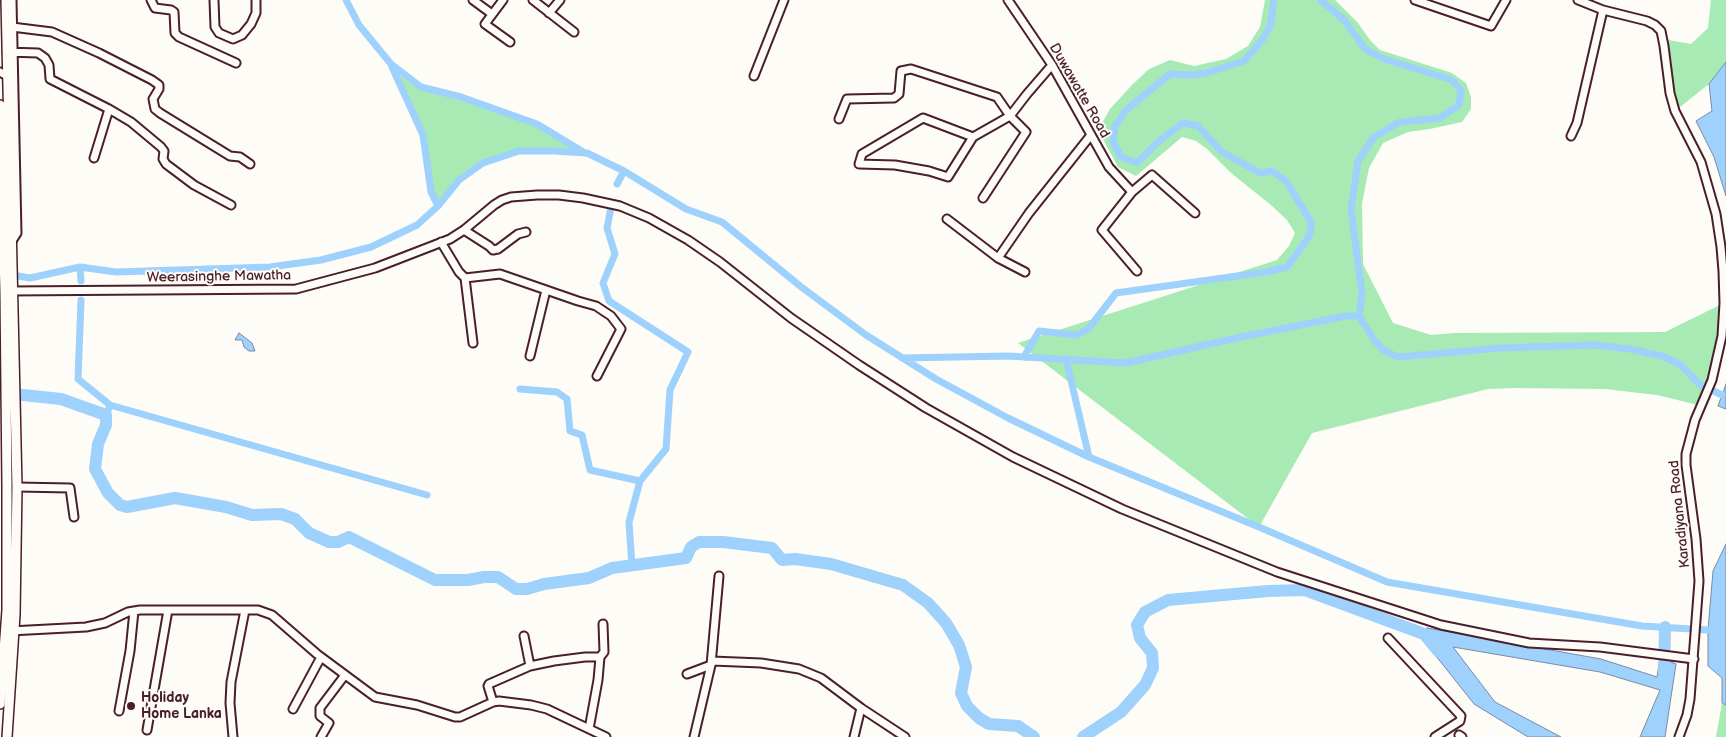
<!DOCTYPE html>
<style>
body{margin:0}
canvas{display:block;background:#fdfcf7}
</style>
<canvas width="1726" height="737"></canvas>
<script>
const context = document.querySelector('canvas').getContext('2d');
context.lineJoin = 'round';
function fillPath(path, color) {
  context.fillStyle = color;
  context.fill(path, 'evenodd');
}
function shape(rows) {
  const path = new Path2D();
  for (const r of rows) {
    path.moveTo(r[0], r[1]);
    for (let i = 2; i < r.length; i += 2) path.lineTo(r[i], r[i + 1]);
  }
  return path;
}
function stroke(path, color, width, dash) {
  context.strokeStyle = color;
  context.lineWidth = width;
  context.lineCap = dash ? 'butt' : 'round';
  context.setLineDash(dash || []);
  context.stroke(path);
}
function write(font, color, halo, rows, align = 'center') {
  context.font = font + ' "Balsamiq Sans",sans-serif';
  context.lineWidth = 4;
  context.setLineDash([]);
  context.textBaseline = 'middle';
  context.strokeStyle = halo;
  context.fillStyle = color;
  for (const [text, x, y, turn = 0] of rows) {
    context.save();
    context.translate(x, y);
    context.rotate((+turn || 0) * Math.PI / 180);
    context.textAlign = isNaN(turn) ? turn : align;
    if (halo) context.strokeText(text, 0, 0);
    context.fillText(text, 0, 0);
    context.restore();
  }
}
fillPath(shape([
 [1265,0,1335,0,1358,23,1370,40,1380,50,1452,73,1466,83,1471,97,1471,109,1462,122,1430,129,1408,132,1383,143,1369,168,1362,204,1363,264,1393,323,1431,335,1454,333,1665,332,1724,303,1722,336,1702,406,1657,395,1605,389,1513,388,1488,389,1312,433,1259,527,1018,343,1277,260,1289,246,1295,233,1287,220,1271,205,1231,173,1207,149,1196,141,1182,137,1136,176,1118,167,1098,130,1110,109,1132,85,1149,69,1170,60,1194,66,1226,59,1248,46,1260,27],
 [1711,0,1726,0,1726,62,1709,84,1675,111,1663,39,1691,44,1708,28],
 [398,74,419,89,476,105,536,126,575,149,517,149,482,162,459,178,438,203,433,190,425,135],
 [1722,703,1726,705,1726,737,1716,737]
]), '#a7eab4');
const water = shape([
 [1726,62,1726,196,1714,157,1696,121,1712,111,1709,84,1726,62],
 [239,333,252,343,255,351,249,351,244,347,242,340,235,340,239,333],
 [1726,384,1726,409,1718,406,1726,384],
 [1726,544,1726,705,1722,703,1722,678,1708,666,1708,630,1713,571,1726,544],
 [1427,628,1601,659,1657,677,1660,658,1676,664,1665,737,1640,737,1660,690,1600,672,1453,647,1495,702,1561,737,1528,737,1474,704,1428,646,1427,628]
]);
fillPath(water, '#9ed1fc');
stroke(water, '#7c8aa8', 1);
stroke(shape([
 [346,0,359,25,391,64,421,87,461,97,537,124,585,153],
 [1321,0,1345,21,1365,49,1384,59,1452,80,1461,90,1459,105,1440,118,1400,122,1374,137,1358,161,1351,210,1362,293,1359,316],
 [392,67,423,135,431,192,438,206],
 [617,184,624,171],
 [611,208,607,228,615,254,603,283,609,301,688,352,670,390,666,449,640,481,629,522,632,566],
 [80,267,81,281],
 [0,273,30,278,80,267,116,272,270,267,321,260,371,247,417,225,438,206,459,180,483,163,519,151,554,151,587,153,624,171,686,209,722,222,800,286,866,335,936,379,1008,418,1089,457,1259,527,1387,582,1642,626,1708,630],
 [81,300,78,379,110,405],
 [1024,357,1039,331,1077,335,1089,328,1116,293,1266,272,1287,267,1310,235,1311,222,1286,181,1272,171,1260,173,1222,152,1198,126,1183,123,1159,141,1137,163,1121,157,1113,142,1115,126,1126,110,1170,74,1192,75,1206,73,1244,61,1262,40,1270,27,1274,0],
 [902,358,1008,356,1126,363,1241,337,1345,316,1359,316,1374,340,1385,351,1398,357,1500,348,1595,345,1630,349,1662,356,1681,365,1699,384,1722,395],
 [1066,359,1089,457],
 [520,389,557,392,567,399,570,431,582,435,590,470,640,481],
 [106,415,110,405,427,495]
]), '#9ed1fc', 7);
stroke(shape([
 [23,395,61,399,106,415,106,425,98,444,95,469,108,493,120,505,127,507,175,498,226,507,252,515,281,514,295,519,309,533,329,542,338,542,349,537,435,580,468,580,484,577,498,577,516,589,527,589,544,584,589,578,612,568,686,558,691,547,699,542,723,542,772,548,782,560,795,559,831,564,903,585,928,603,946,623,959,645,966,667,961,693,967,706,979,718,989,724,1018,726,1034,737],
 [1664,677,1665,627],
 [1083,737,1121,712,1145,685,1153,668,1152,653,1140,638,1137,625,1145,612,1168,600,1268,591,1305,590,1424,634,1438,651]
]), '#9ed1fc', 12);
const minor = shape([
 [151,0,155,8,171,10,174,12,175,33,179,37,236,63],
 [214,0,215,27,219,33,233,39,242,35,251,24,256,13,256,0],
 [473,0,492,14],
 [503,0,485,24,510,42],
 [533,0,574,32],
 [1008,0,1052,65,1109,167,1132,192],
 [1415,0,1491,26,1506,0],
 [1578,0,1603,10,1647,21,1655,25,1661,31,1664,46,1670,93,1675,111,1701,162,1716,214,1721,247,1723,271,1724,303,1722,336,1712,380,1695,420,1686,454,1686,465,1696,539,1699,581,1690,699,1687,715,1679,737],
 [549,13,560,0],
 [12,27,52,32,99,53,152,80,159,85,159,89,153,99,155,109,160,113,230,156,240,157,250,164],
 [7,52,38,53,45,58,49,65,50,79,109,109,131,122,161,147,164,151,163,159,166,164,194,185,231,205],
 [0,72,7,76],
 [754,76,784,0],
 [839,119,847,99,894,98,899,94,901,71,911,69,997,97,1010,116,1026,132,983,198],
 [1571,136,1577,123,1603,10],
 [973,137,948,177,929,171,895,165,859,164,862,154,923,118,973,137,1010,116,1027,94,1052,65],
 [94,158,109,109],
 [947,219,998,258,1029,213,1091,135],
 [464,230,489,246,493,250,498,249,518,234,526,232],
 [12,241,17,233,12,0],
 [441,242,459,272,465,278,473,343],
 [998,258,1025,272],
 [1137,271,1102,230,1132,192,1152,175,1195,213],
 [465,278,500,274,578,301,596,306,611,316,621,329,597,376],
 [8,291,296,289,375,268,450,239,464,230,494,205,502,200,511,197,537,195,559,195,583,198,620,206,649,218,688,240,720,262,791,318,859,365,926,408,1013,457,1122,509,1277,572,1441,625,1529,643,1600,647,1694,659],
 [530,356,546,290],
 [17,487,70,488,74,517],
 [10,631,86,627,105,623,128,612,140,610,258,610,272,615,317,654,375,697,417,705,455,717,460,717,493,702,499,701,531,705,547,709,606,737],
 [524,636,530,666],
 [1388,638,1461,716,1460,721,1435,737],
 [600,657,604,652,603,624],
 [712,661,761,663,799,669,821,678,861,708],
 [687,674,711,665],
 [493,702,488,686,489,684,530,666,554,661,585,657,600,657,598,680,589,729],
 [293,709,321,657],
 [119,711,130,651,134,611],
 [147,730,168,610],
 [1459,735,1462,737],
 [233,737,230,703,231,682,245,610],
 [321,737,329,723,320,716,320,708,345,675],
 [694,737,711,665,719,576],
 [854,737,861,708,905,737]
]);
const major = shape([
 [6,0,17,487,15,614,7,737],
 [0,105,5,292,7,487,7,610,0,704]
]);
stroke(minor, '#4a1f2b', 11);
stroke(major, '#4a1f2b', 12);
stroke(minor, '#fdfcf7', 7);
stroke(major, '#fdfcf7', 9);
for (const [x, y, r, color] of [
 [131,706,5,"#4a1f2b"]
]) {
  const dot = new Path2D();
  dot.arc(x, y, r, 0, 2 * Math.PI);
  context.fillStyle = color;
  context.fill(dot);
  stroke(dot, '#fdfcf7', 2);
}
write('14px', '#4a1f2b', '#fdfcf7', [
 ["Duwawatte Road",1079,91,60],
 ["Weerasinghe Mawatha",219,277,-1],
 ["Karadiyana Road",1680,514,-96]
]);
write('bold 14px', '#4a1f2b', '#fdfcf7', [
 ["Holiday",141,698],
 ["Home Lanka",141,714]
], 'left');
</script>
